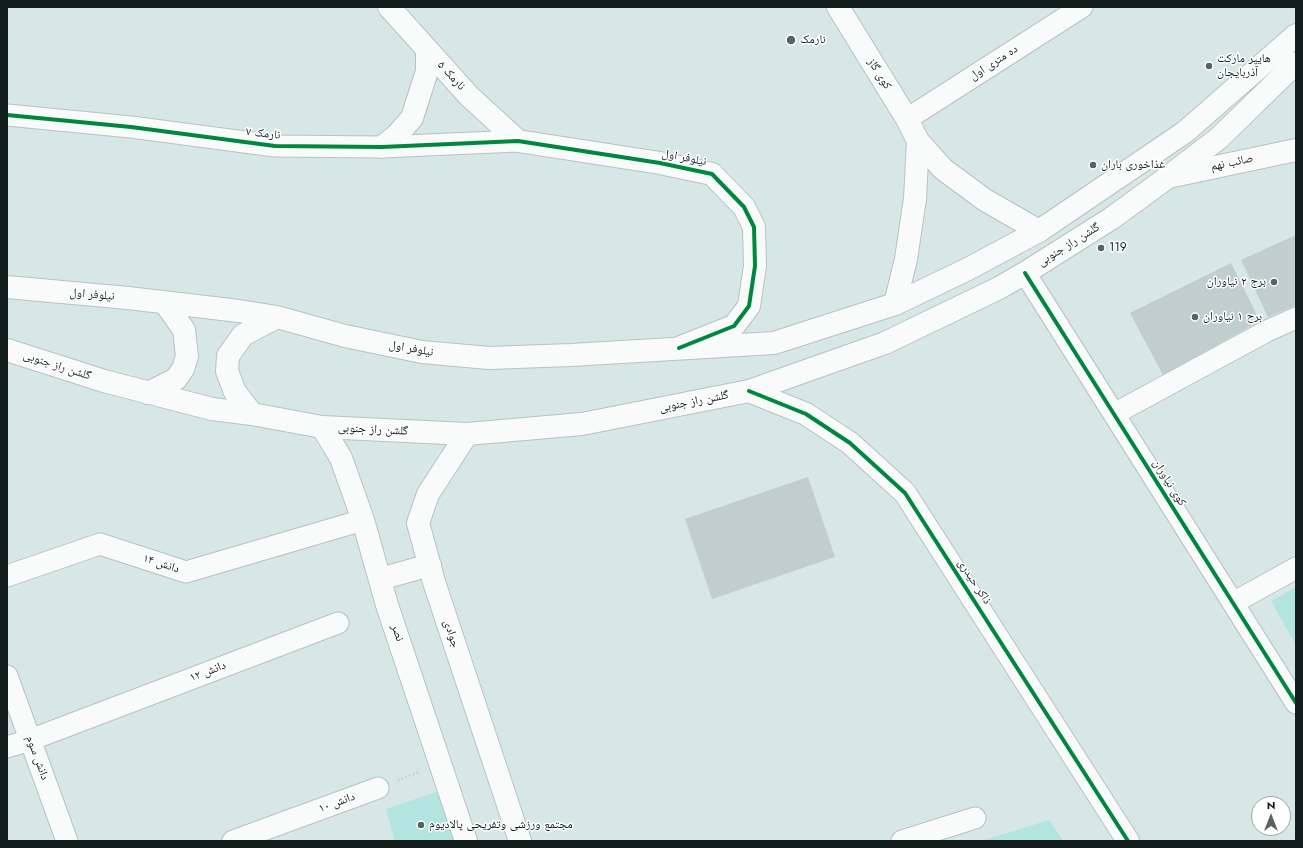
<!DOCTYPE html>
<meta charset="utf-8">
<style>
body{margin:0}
#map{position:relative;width:1303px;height:848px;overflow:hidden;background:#d6e7e5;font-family:Jost,sans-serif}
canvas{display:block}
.frame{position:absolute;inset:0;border:8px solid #121d1c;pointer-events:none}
.north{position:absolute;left:1251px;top:796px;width:40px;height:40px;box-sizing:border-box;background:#fff;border:1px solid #a0a5a4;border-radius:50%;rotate:0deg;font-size:11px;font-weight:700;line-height:16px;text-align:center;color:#121d1c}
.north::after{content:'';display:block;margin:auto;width:14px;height:18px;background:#576462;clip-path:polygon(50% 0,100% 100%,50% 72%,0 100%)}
</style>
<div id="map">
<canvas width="1303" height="848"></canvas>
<div class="frame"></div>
<div class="north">N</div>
</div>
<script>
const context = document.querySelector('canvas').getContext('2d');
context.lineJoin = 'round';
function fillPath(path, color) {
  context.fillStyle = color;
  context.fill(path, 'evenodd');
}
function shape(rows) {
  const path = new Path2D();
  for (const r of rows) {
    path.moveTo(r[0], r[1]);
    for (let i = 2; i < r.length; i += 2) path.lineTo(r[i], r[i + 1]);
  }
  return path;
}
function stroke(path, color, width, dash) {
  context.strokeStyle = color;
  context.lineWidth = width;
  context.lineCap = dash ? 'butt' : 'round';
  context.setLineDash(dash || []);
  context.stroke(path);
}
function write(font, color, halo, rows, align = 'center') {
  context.font = font + ' Jost,"Noto Naskh Arabic",sans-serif';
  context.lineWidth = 3;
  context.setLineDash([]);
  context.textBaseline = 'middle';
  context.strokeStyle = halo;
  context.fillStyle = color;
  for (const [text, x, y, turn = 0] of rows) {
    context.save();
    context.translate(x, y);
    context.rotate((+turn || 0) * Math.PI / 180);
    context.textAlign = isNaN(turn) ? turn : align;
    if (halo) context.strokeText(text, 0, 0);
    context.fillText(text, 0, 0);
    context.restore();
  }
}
fillPath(shape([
 [1296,587,1296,645,1271,601],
 [439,791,456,841,395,841,386,809],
 [1049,820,1063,841,981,841]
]), '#b2e4e0');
fillPath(shape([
 [1296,235,1296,305,1268,317,1241,260],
 [1231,263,1260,321,1163,375,1130,313],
 [808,477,835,557,712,599,685,519]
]), '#c0cecd');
const minor = shape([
 [7,115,131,127,275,146,382,147,518,141],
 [907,119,1082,7],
 [1025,273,1296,703],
 [1114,414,1267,331,1296,318],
 [7,576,100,544,186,572,363,520],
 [1233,603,1296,568],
 [7,676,67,841],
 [7,747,30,740,338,623],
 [233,841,378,788],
 [902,841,975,818]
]);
const tertiary = shape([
 [389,7,469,96,518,141,660,163,712,174,744,207,754,227,755,266,749,306,734,326,681,347],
 [838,7,907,119,918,141,943,169,985,200,1039,231],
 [382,147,397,135,412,118,427,71,427,50],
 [895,304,906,259,915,199,918,141],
 [749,391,806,414,850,443,905,493,1128,841],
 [322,427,341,458,363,520,387,605,466,841],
 [467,434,428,494,418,523,434,582,520,841],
 [380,579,430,565]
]);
const secondary = shape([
 [1168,177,1296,150]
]);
const primary = shape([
 [7,287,128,298,239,311,277,317,345,336,422,352,489,358,571,355,774,343,895,304,968,269,1039,231,1185,132,1296,35],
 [7,350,104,381,212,409,252,414,322,427,467,434,582,424,749,391,885,343,999,288,1025,273,1112,218,1168,177,1219,138,1296,63],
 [148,393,176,379,183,369,187,356,184,330,165,303],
 [252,414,235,392,227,371,228,356,243,335,277,317]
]);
stroke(minor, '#b6c3c2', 23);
stroke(tertiary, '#b6c3c2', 24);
stroke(secondary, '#b6c3c2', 24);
stroke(primary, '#b6c3c2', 24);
stroke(shape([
 [398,780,419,772]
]), '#bec4c3', 2.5, [1, 3]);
stroke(minor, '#f9fbfb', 21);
stroke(tertiary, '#f9fbfb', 22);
stroke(secondary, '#f9fbfb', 22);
stroke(primary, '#f9fbfb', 22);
stroke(shape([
 [7,115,131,127,275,146,382,147,518,141,660,163,712,174,744,207,754,227,755,266,749,306,734,326,679,348],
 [1025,273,1296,703],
 [749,391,806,414,850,443,905,493,1128,841]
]), '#00873e', 4);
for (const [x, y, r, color] of [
 [791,40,5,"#576462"],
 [1209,66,4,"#576462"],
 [1093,165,4,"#576462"],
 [1101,248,4,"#576462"],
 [1274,282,4,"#576462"],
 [1195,317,4,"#576462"],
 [421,825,4,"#576462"]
]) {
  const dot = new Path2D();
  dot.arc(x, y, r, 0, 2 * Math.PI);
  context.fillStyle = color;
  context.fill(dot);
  stroke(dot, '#fff', 1.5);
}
write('12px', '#121d1c', '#fff', [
 ["نارمک",800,40],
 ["هایپر مارکت",1217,59],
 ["آذربایجان",1217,73],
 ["غذاخوری باران",1101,165],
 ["119",1109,248],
 ["برج ۲ نیاوران",1266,282,"right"],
 ["برح ۱ نیاوران",1203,317],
 ["مجتمع ورزشی وتفریحی پالادیوم",429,825]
], 'left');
write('12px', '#121d1c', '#fff', [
 ["ده متری اول",994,63,-33],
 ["کوی گاز",879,74,58],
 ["نارمک ۵",451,76,47],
 ["نارمک ۷",263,134,6],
 ["نیلوفر اول",684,158,11],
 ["صائب نهم",1232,163,-12],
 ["گلشن راز جنوبی",1069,245,-32],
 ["نیلوفر اول",92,295,5],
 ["نیلوفر اول",411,349,10],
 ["گلشن راز جنوبی",57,366,18],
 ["گلشن راز جنوبی",694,402,-11],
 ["گلشن راز جنوبی",373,430,3],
 ["کوی نیاوران",1169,483,58],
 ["دانش ۱۴",161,564,18],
 ["ذاکر حیدری",974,582,57],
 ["نصر",397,633,71],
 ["جوادی",451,634,72],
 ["دانش ۱۲",208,672,-21],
 ["دانش سوم",37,758,70],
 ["دانش ۱۰",337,803,-20]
]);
</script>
